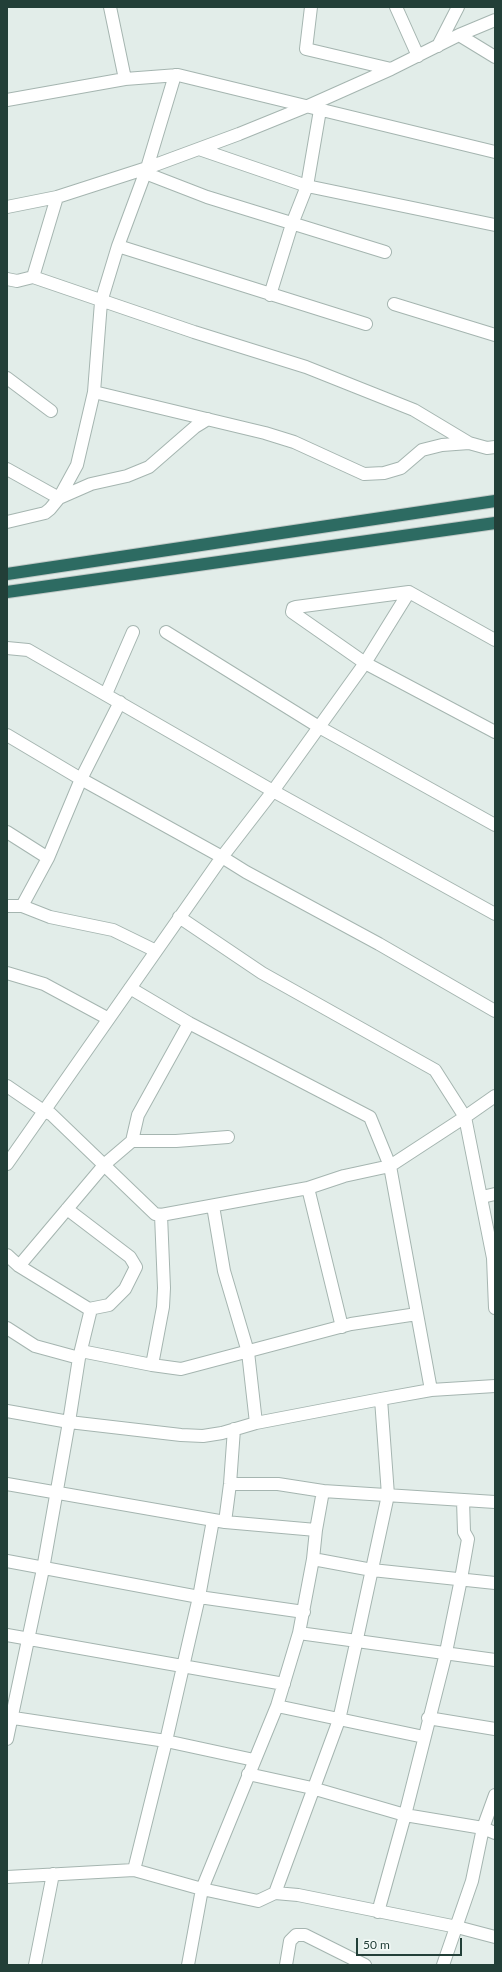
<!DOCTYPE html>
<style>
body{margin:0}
#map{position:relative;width:502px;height:1972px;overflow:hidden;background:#e2ede9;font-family:Lato,sans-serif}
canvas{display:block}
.frame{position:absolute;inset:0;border:8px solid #223f38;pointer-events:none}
.scale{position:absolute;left:356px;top:1938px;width:106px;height:18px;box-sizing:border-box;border:2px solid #223f38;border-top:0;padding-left:5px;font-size:12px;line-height:14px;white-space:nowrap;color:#223f38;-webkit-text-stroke:3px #f3f9f7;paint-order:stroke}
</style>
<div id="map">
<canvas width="502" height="1972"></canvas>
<div class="frame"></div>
<div class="scale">50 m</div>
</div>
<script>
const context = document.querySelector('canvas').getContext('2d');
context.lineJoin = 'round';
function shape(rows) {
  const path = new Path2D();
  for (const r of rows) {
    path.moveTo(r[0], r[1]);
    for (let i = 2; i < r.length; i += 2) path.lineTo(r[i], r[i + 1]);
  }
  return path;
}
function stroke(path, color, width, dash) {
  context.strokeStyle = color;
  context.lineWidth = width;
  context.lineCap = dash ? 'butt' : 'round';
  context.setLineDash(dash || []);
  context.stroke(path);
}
const minor = shape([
 [110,7,125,79],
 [311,7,306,49,391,69],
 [396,7,418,56],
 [459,35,495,57],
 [438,46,458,7],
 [7,100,125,79,178,75,495,152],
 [199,149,307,186,495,225],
 [145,173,207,197,385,252],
 [7,207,57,197,147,168,239,134,308,106,391,69,459,35,495,20],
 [118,246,366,324],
 [33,277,57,197],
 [7,279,17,281,33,277,194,332,306,367,414,410,469,443],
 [270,295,292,224,307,186,320,110],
 [394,304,495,335],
 [7,378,51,411],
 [94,392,265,433,294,442,364,474,384,473,401,468,422,450,442,445,469,443,487,448,495,447],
 [7,469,59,498],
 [59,498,91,484,127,476,149,467,195,427,208,419],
 [7,522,45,513,50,509,59,498,77,465,94,392,101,302,118,246,147,168,175,75],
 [409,592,296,607,293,608,292,612,365,663,495,732],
 [166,632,319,727,495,825],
 [7,648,28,650,273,791,495,914],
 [106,694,133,632],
 [7,735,81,779,222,857,246,872,379,944,495,1011],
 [7,832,48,858],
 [7,906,22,906,50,917,113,930,156,951],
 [22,906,48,858,81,779,120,702],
 [179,917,262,973,435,1070,465,1117,493,1258,495,1308],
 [7,973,44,984,107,1018],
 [130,988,189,1023,370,1117,390,1166,431,1390],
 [7,1086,45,1112,51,1114,155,1214,161,1215,308,1188,344,1176,390,1166,465,1117,495,1096],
 [132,1141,176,1141,228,1137],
 [7,1164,222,857,273,791,365,663,409,592,495,640],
 [308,1188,342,1327],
 [482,1197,495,1194],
 [213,1206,224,1271,248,1352,256,1423],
 [7,1255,19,1266,89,1309,109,1305,125,1289,136,1267,130,1257,67,1209],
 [19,1266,105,1164,132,1141,138,1115,189,1023],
 [7,1328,35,1346,79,1358],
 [81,1351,152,1365,181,1369,351,1324,417,1314],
 [152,1365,163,1307,164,1288,161,1215],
 [7,1411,69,1422,181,1435,203,1436,222,1433,256,1423,381,1399,431,1390,495,1386],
 [7,1484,225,1522,316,1530],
 [230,1484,278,1484,323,1491,495,1502],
 [225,1522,230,1484,234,1429],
 [313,1559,372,1570,495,1583],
 [7,1561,199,1597,304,1612],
 [299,1633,495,1660],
 [7,1635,284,1684],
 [277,1706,424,1737],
 [7,1717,166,1741,254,1760],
 [428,1718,495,1729],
 [7,1739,43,1569,69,1422,79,1358,90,1313,89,1309],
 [248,1774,312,1788,405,1815,483,1828,495,1833],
 [134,1870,166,1741,199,1597,213,1520],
 [7,1877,134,1870,202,1889,258,1901,275,1893,298,1895,457,1927,495,1937],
 [275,1893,339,1720,355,1648,388,1495,381,1399],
 [378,1912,405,1815,445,1657,461,1579,468,1539,464,1532,463,1500],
 [35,1965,53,1874],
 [188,1965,202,1889,277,1706,299,1633,313,1559,316,1530,323,1491],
 [286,1965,290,1941,296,1935,305,1935,365,1965],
 [443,1965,472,1881,483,1828,495,1795]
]);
const highway = shape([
 [7,574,495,501],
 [7,592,495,523]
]);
stroke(minor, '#a5b5b0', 14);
stroke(highway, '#c1c9c7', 14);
stroke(minor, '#fff', 12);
stroke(highway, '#2d6b62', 12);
</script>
